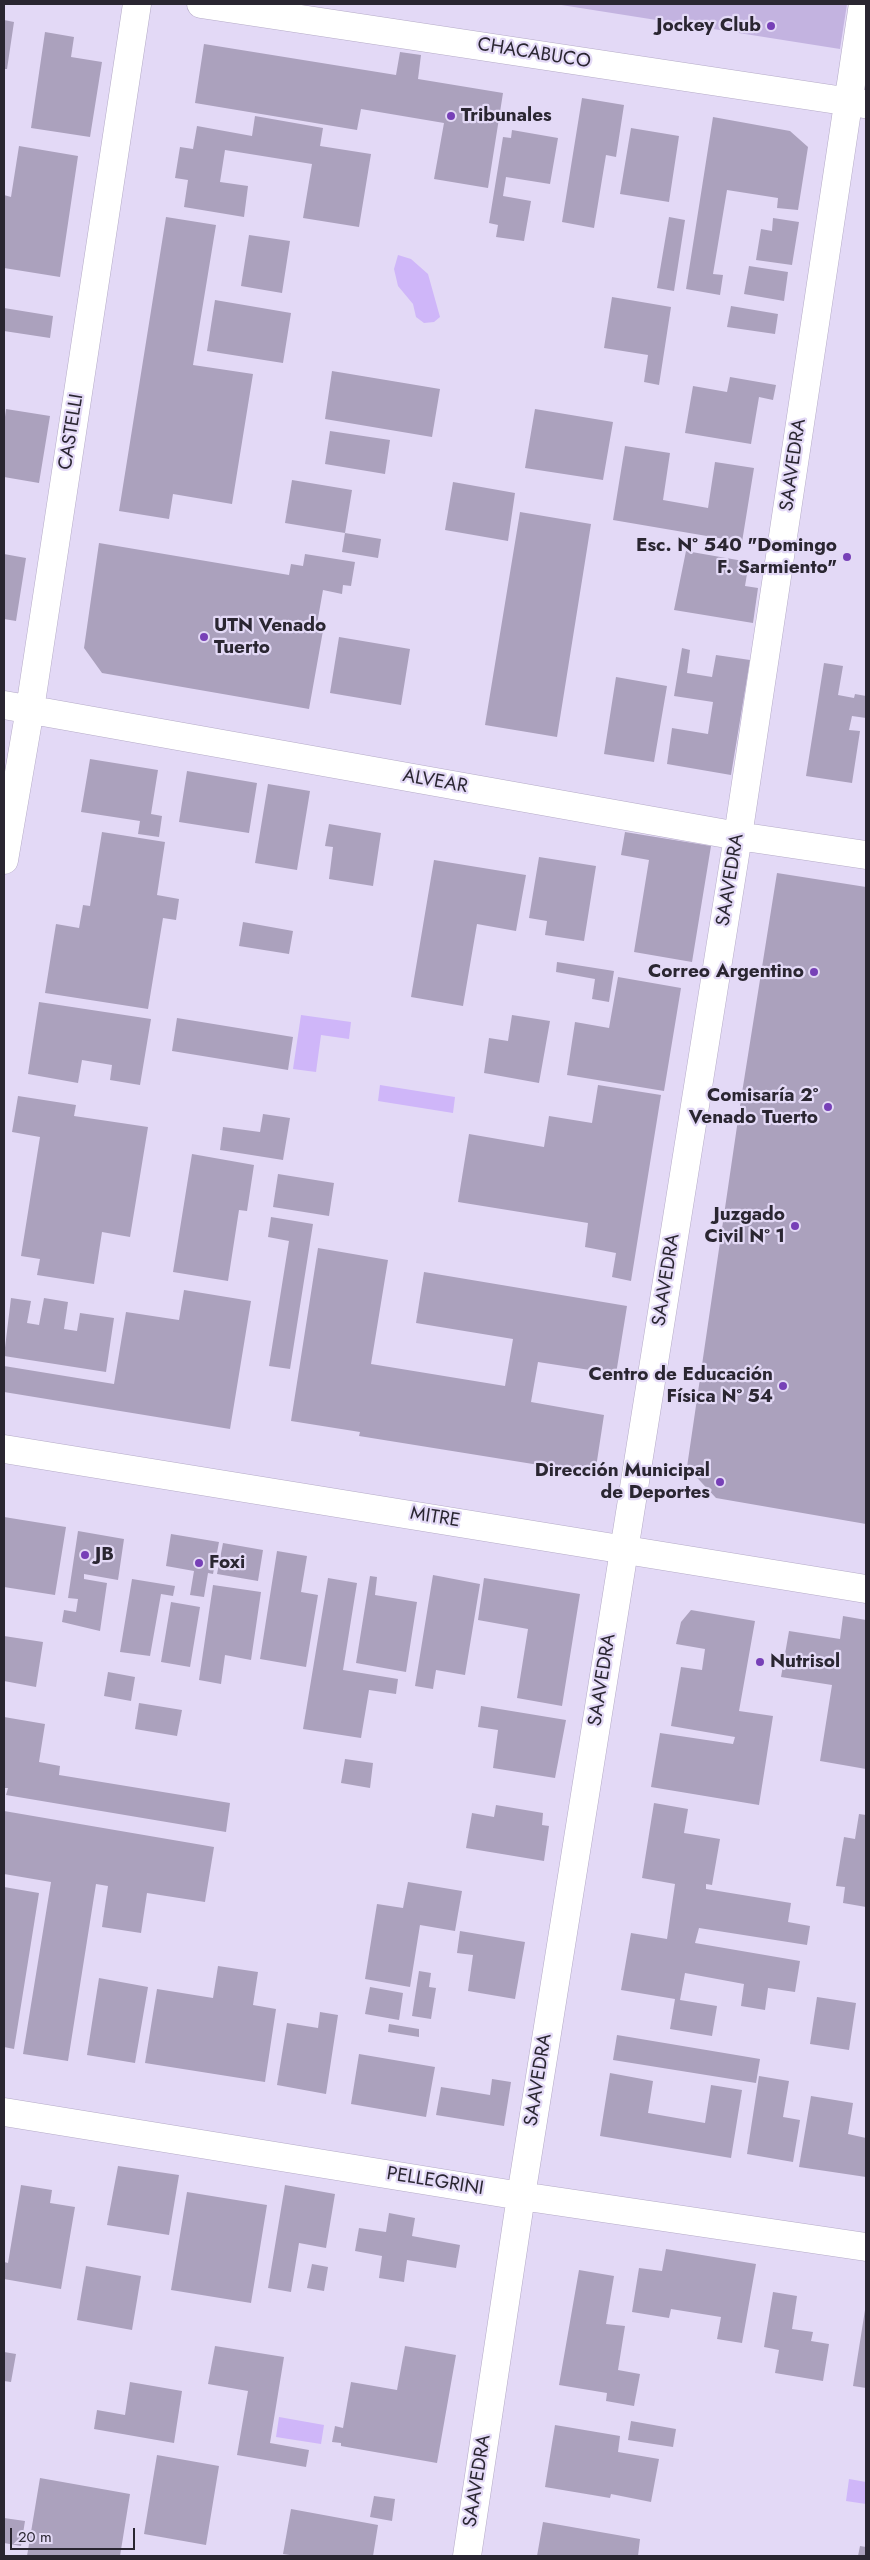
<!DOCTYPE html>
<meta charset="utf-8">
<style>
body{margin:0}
#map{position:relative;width:870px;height:2560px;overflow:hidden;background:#e3d9f6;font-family:Jost,sans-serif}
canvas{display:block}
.frame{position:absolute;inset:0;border:5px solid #2a2631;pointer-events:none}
.scale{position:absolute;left:10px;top:2528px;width:125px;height:22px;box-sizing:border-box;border:2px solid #2a2631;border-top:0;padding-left:6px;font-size:15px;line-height:18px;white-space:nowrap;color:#2a2631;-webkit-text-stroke:4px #e3d9f6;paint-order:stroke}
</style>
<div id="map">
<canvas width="870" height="2560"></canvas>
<div class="frame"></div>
<div class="scale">20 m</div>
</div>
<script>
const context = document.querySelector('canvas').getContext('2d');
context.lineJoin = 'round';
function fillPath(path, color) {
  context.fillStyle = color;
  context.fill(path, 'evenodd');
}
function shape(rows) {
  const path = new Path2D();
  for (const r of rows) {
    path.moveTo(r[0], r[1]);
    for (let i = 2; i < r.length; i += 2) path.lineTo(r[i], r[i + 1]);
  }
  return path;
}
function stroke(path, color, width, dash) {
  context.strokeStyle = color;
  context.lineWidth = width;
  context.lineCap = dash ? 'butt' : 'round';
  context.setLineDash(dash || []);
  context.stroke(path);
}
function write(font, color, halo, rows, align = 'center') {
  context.font = font + ' Jost,sans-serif';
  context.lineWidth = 4.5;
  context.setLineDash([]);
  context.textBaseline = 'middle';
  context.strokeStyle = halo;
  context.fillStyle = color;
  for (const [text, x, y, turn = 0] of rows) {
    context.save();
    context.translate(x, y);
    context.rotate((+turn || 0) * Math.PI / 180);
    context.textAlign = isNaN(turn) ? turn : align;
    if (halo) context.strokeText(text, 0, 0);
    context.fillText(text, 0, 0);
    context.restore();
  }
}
fillPath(shape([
 [555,4,847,4,840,49]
]), '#c3b3e0');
fillPath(shape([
 [398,255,411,259,428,274,440,317,434,322,424,323,416,317,413,304,398,286,394,269],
 [301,1015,351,1022,349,1039,321,1035,316,1072,293,1069],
 [380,1085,455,1097,453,1113,378,1101],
 [279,2417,324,2425,321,2444,276,2437],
 [849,2479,866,2482,866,2504,846,2501]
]), '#cfb6f9');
fillPath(shape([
 [4,20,14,22,7,69,4,69],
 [45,32,74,37,71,57,102,62,90,137,31,128],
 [204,44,396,75,400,52,421,55,418,79,503,93,488,188,434,179,444,123,361,109,357,130,195,103],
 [582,98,624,105,616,157,606,155,594,228,562,222],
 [255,116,323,128,320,146,371,154,359,227,303,218,312,164,225,150,220,182,248,186,244,217,184,207,188,180,175,178,180,147,193,149,197,126,252,136],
 [713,117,790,131,808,147,798,210,777,208,778,198,727,190,713,274,723,275,720,295,686,289],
 [631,128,679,136,669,202,620,194],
 [512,130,558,138,550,184,506,177,503,196,531,201,524,241,496,237,498,225,489,223,503,137,511,138],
 [19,146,78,156,60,277,4,268,4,195,11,197],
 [166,217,216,225,193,365,253,374,232,504,173,494,169,519,119,511],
 [669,217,685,220,674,291,657,288],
 [773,218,799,222,792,265,756,260,761,229,772,231],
 [249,235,290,241,282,293,241,286],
 [749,266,788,272,784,301,744,294],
 [612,297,671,307,659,385,644,382,648,355,604,348],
 [215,300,291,313,283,363,207,351],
 [731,306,778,314,775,334,727,327],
 [4,308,53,316,50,338,4,331],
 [332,371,440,389,432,437,325,419],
 [730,377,776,385,773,400,759,397,751,444,685,433,693,386,727,392],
 [6,409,50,416,39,483,4,477,4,425],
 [535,409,613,422,603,480,525,468],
 [330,431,390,440,385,474,325,464],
 [625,446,670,453,663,500,708,508,715,462,754,468,742,542,613,520],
 [292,480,352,490,345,533,381,539,378,558,342,552,345,533,285,523],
 [453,482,515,493,508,541,445,530],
 [520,512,591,524,557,737,485,725],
 [99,543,289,575,291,564,303,566,305,554,355,562,351,586,343,585,342,594,323,590,317,624,324,625,309,709,102,673,84,648],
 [686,551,749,562,745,586,758,588,753,623,674,610],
 [4,554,26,558,16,621,4,619],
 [339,637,410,649,401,705,330,693],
 [682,648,690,650,687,673,712,677,716,655,750,660,731,775,667,764,672,728,708,734,713,702,674,696],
 [824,663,843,666,838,695,854,698,855,694,866,696,866,718,852,716,849,730,860,731,852,783,806,776],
 [616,677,667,686,654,762,604,754],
 [90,759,158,770,151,814,162,816,159,837,138,834,140,821,81,812],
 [187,771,257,783,249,833,179,822],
 [268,784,310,791,297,870,255,863],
 [329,824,381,833,373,886,329,879,333,847,325,846],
 [102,832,165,842,157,895,179,899,176,920,163,918,148,1009,45,993,56,924,79,928,83,905,90,906],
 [625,832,711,846,692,962,634,952,649,860,621,855],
 [539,857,596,866,584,941,545,935,547,921,529,918],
 [434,860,526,875,516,931,477,924,463,1006,411,997],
 [777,873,866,887,866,1524,716,1498,687,1467,741,1099],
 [243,922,293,931,289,954,239,946],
 [557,962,614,971,609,1002,592,999,595,979,556,972],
 [618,977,681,988,664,1091,567,1075,575,1022,609,1028],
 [39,1002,151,1019,140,1085,110,1080,112,1065,82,1060,78,1083,28,1074],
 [512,1015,550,1021,539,1083,484,1073,489,1038,508,1041],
 [177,1018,293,1037,288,1070,172,1051],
 [598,1085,661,1095,631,1281,612,1277,616,1253,585,1247,588,1223,458,1202,469,1134,544,1147,549,1116,592,1123],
 [18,1096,76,1105,74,1116,148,1127,130,1237,102,1232,94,1284,37,1275,40,1259,21,1256,40,1137,12,1132],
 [263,1114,290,1118,283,1160,220,1150,223,1127,260,1132],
 [192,1154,254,1165,247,1211,239,1210,228,1281,173,1272],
 [278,1174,334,1183,329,1216,273,1207],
 [271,1217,313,1224,290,1369,269,1366,289,1241,268,1237],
 [318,1248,388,1260,371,1364,505,1386,513,1339,416,1323,424,1272,627,1306,616,1374,538,1362,531,1402,604,1415,595,1474,359,1436,360,1432,291,1421],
 [184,1290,251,1301,230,1429,4,1392,4,1366,114,1384,126,1312,179,1320],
 [11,1298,31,1301,27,1323,39,1325,44,1298,68,1302,64,1329,77,1331,80,1313,114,1318,106,1372,4,1356],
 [4,1517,66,1527,55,1595,4,1587],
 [78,1531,124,1539,118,1580,84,1574,84,1579,107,1583,100,1631,62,1622,64,1610,76,1612,78,1599,68,1598],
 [171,1534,219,1542,213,1574,208,1573,204,1597,190,1595,194,1571,166,1566],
 [223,1543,263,1550,258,1581,217,1574],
 [277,1551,307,1556,301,1592,318,1595,306,1667,260,1659],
 [433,1575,480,1584,465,1675,436,1670,433,1689,415,1686],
 [370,1576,377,1577,375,1595,417,1602,406,1672,356,1663],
 [328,1578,357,1583,343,1670,398,1679,396,1694,369,1690,361,1738,303,1729],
 [484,1578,580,1594,562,1706,517,1698,528,1629,478,1620],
 [132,1579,175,1586,173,1596,161,1594,150,1656,120,1652],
 [213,1585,261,1592,251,1660,225,1655,221,1684,199,1680],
 [171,1602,200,1607,190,1667,161,1662],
 [691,1610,755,1621,739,1711,773,1716,759,1805,651,1787,660,1733,733,1744,735,1737,671,1726,681,1667,702,1670,705,1649,676,1644,681,1622],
 [843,1616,866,1620,866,1769,820,1761,832,1685,781,1677,789,1631,840,1639],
 [4,1636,43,1642,36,1687,4,1681],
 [108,1672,135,1677,131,1701,104,1696],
 [139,1703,182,1710,177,1736,135,1729],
 [481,1706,566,1720,555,1778,493,1768,498,1730,478,1727],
 [4,1717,45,1724,39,1762,60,1766,59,1775,230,1803,226,1832,6,1795,8,1788,4,1788],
 [345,1759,373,1763,370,1788,341,1783],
 [654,1803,688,1809,684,1833,720,1839,712,1885,706,1884,706,1889,791,1903,788,1922,810,1926,807,1945,699,1928,695,1943,800,1961,795,1992,768,1988,765,2010,741,2006,744,1984,685,1973,680,2000,717,2006,712,2036,670,2029,675,1999,621,1990,631,1933,667,1939,675,1884,642,1878],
 [496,1805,543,1813,542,1825,549,1826,544,1861,466,1848,472,1813,494,1817],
 [4,1811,214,1847,205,1902,147,1893,141,1933,102,1927,108,1886,96,1884,68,2061,23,2054,51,1882,4,1874],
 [859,1814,866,1815,866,1907,843,1903,845,1887,836,1886,844,1837,855,1839],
 [408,1882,462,1891,455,1931,420,1925,410,1987,365,1979,377,1904,403,1908],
 [4,1887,39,1893,14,2049,4,2047],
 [460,1931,525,1942,515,1999,468,1991,473,1955,457,1953],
 [218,1966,258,1972,253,2005,276,2009,265,2082,145,2063,157,1989,213,1998],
 [419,1971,431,1973,429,1987,436,1988,431,2019,412,2016],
 [99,1978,148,1987,135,2063,87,2055],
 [370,1987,403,1993,399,2020,365,2014],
 [817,1997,856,2003,849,2050,810,2044],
 [320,2012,338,2015,326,2094,277,2085,287,2023,318,2028],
 [389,2024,419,2029,419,2037,388,2032],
 [617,2035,760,2059,756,2083,613,2060],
 [359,2054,435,2067,426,2117,351,2104],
 [610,2073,653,2081,648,2113,705,2123,711,2085,742,2090,731,2158,600,2136],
 [759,2076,789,2081,783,2117,800,2120,793,2162,747,2154],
 [492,2079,511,2082,504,2126,436,2115,441,2087,490,2095],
 [811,2096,853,2103,848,2134,866,2138,866,2177,799,2167],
 [118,2166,179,2175,169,2235,107,2225],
 [21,2185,52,2190,50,2203,75,2207,61,2289,4,2279,4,2262,8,2263],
 [285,2185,335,2194,326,2248,299,2243,291,2292,268,2288],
 [187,2192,267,2205,251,2303,171,2290],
 [389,2213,415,2218,412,2236,460,2245,456,2268,407,2260,404,2282,379,2278,382,2256,355,2251,359,2228,386,2232],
 [666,2249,756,2264,742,2343,717,2339,721,2317,671,2309,669,2318,632,2312,639,2268,662,2271],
 [312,2264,328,2267,324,2291,307,2288],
 [86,2266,141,2276,132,2330,77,2320],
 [579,2270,614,2276,606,2324,625,2326,618,2370,640,2374,634,2406,606,2401,607,2393,559,2385],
 [773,2292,797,2296,792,2329,813,2332,811,2341,829,2344,823,2381,775,2373,779,2350,764,2347],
 [865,2310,866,2310,866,2388,853,2386],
 [215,2346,284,2357,270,2443,309,2450,306,2467,237,2455,248,2391,208,2384],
 [405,2346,456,2355,437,2463,341,2446,341,2443,332,2442,335,2426,343,2428,351,2382,397,2390],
 [4,2352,16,2354,11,2382,4,2381],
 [130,2382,182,2391,174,2443,94,2429,97,2410,125,2415],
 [631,2421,676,2429,673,2447,628,2440],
 [555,2425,620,2436,618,2452,659,2459,651,2502,611,2494,610,2498,545,2487],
 [157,2455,219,2466,206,2545,144,2534],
 [40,2478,130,2494,120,2556,27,2556],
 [374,2496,395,2499,392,2521,370,2517],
 [291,2509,378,2525,373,2556,297,2556,283,2554],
 [4,2518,25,2521,21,2546,4,2543],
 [543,2522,640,2539,638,2556,537,2556],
 [860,2546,866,2547,866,2556,858,2556]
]), '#aba1bd');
const street = shape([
 [201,4,864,104],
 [4,705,738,836,866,855],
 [4,860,30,709,137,4],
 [4,2112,521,2196,866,2247],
 [467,2556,521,2196,738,836,863,4]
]);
const secondary = shape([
 [4,1449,866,1589]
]);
stroke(street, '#b5abc7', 29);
stroke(secondary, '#b5abc7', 29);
stroke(street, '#fff', 28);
stroke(secondary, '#fff', 28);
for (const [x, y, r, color] of [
 [771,26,5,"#7740b7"],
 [451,116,5,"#7740b7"],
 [847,557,5,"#7740b7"],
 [204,637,5,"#7740b7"],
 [814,972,5,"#7740b7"],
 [828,1107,5,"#7740b7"],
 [795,1226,5,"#7740b7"],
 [783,1386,5,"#7740b7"],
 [720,1482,5,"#7740b7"],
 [85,1555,5,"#7740b7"],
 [199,1563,5,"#7740b7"],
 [760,1662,5,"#7740b7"]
]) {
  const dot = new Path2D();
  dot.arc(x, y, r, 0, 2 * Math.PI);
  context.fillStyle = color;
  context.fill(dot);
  stroke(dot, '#e3d9f6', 2);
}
write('bold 19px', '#2a2631', '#e3d9f6', [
 ["Jockey Club",761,26],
 ["Tribunales",461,116,"left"],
 ["Esc. N° 540 \"Domingo",837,546],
 ["F. Sarmiento\"",837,568],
 ["UTN Venado",214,626,"left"],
 ["Tuerto",214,648,"left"],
 ["Correo Argentino",804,972],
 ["Comisaría 2º",818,1096],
 ["Venado Tuerto",818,1118],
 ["Juzgado",785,1215],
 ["Civil Nº 1",785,1237],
 ["Centro de Educación",773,1375],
 ["Física Nº 54",773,1397],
 ["Dirección Municipal",710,1471],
 ["de Deportes",710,1493],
 ["JB",95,1555,"left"],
 ["Foxi",209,1563,"left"],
 ["Nutrisol",770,1662,"left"]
], 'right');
write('19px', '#2a2631', '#e3d9f6', [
 ["CHACABUCO",534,54,9],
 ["CASTELLI",72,432,-81],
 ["SAAVEDRA",794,465,-82],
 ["ALVEAR",435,782,10],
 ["SAAVEDRA",731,880,-81],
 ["SAAVEDRA",667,1280,-81],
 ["MITRE",435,1518,9],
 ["SAAVEDRA",603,1680,-81],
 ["SAAVEDRA",539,2080,-81],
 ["PELLEGRINI",435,2182,9],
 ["SAAVEDRA",478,2481,-81]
]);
</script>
